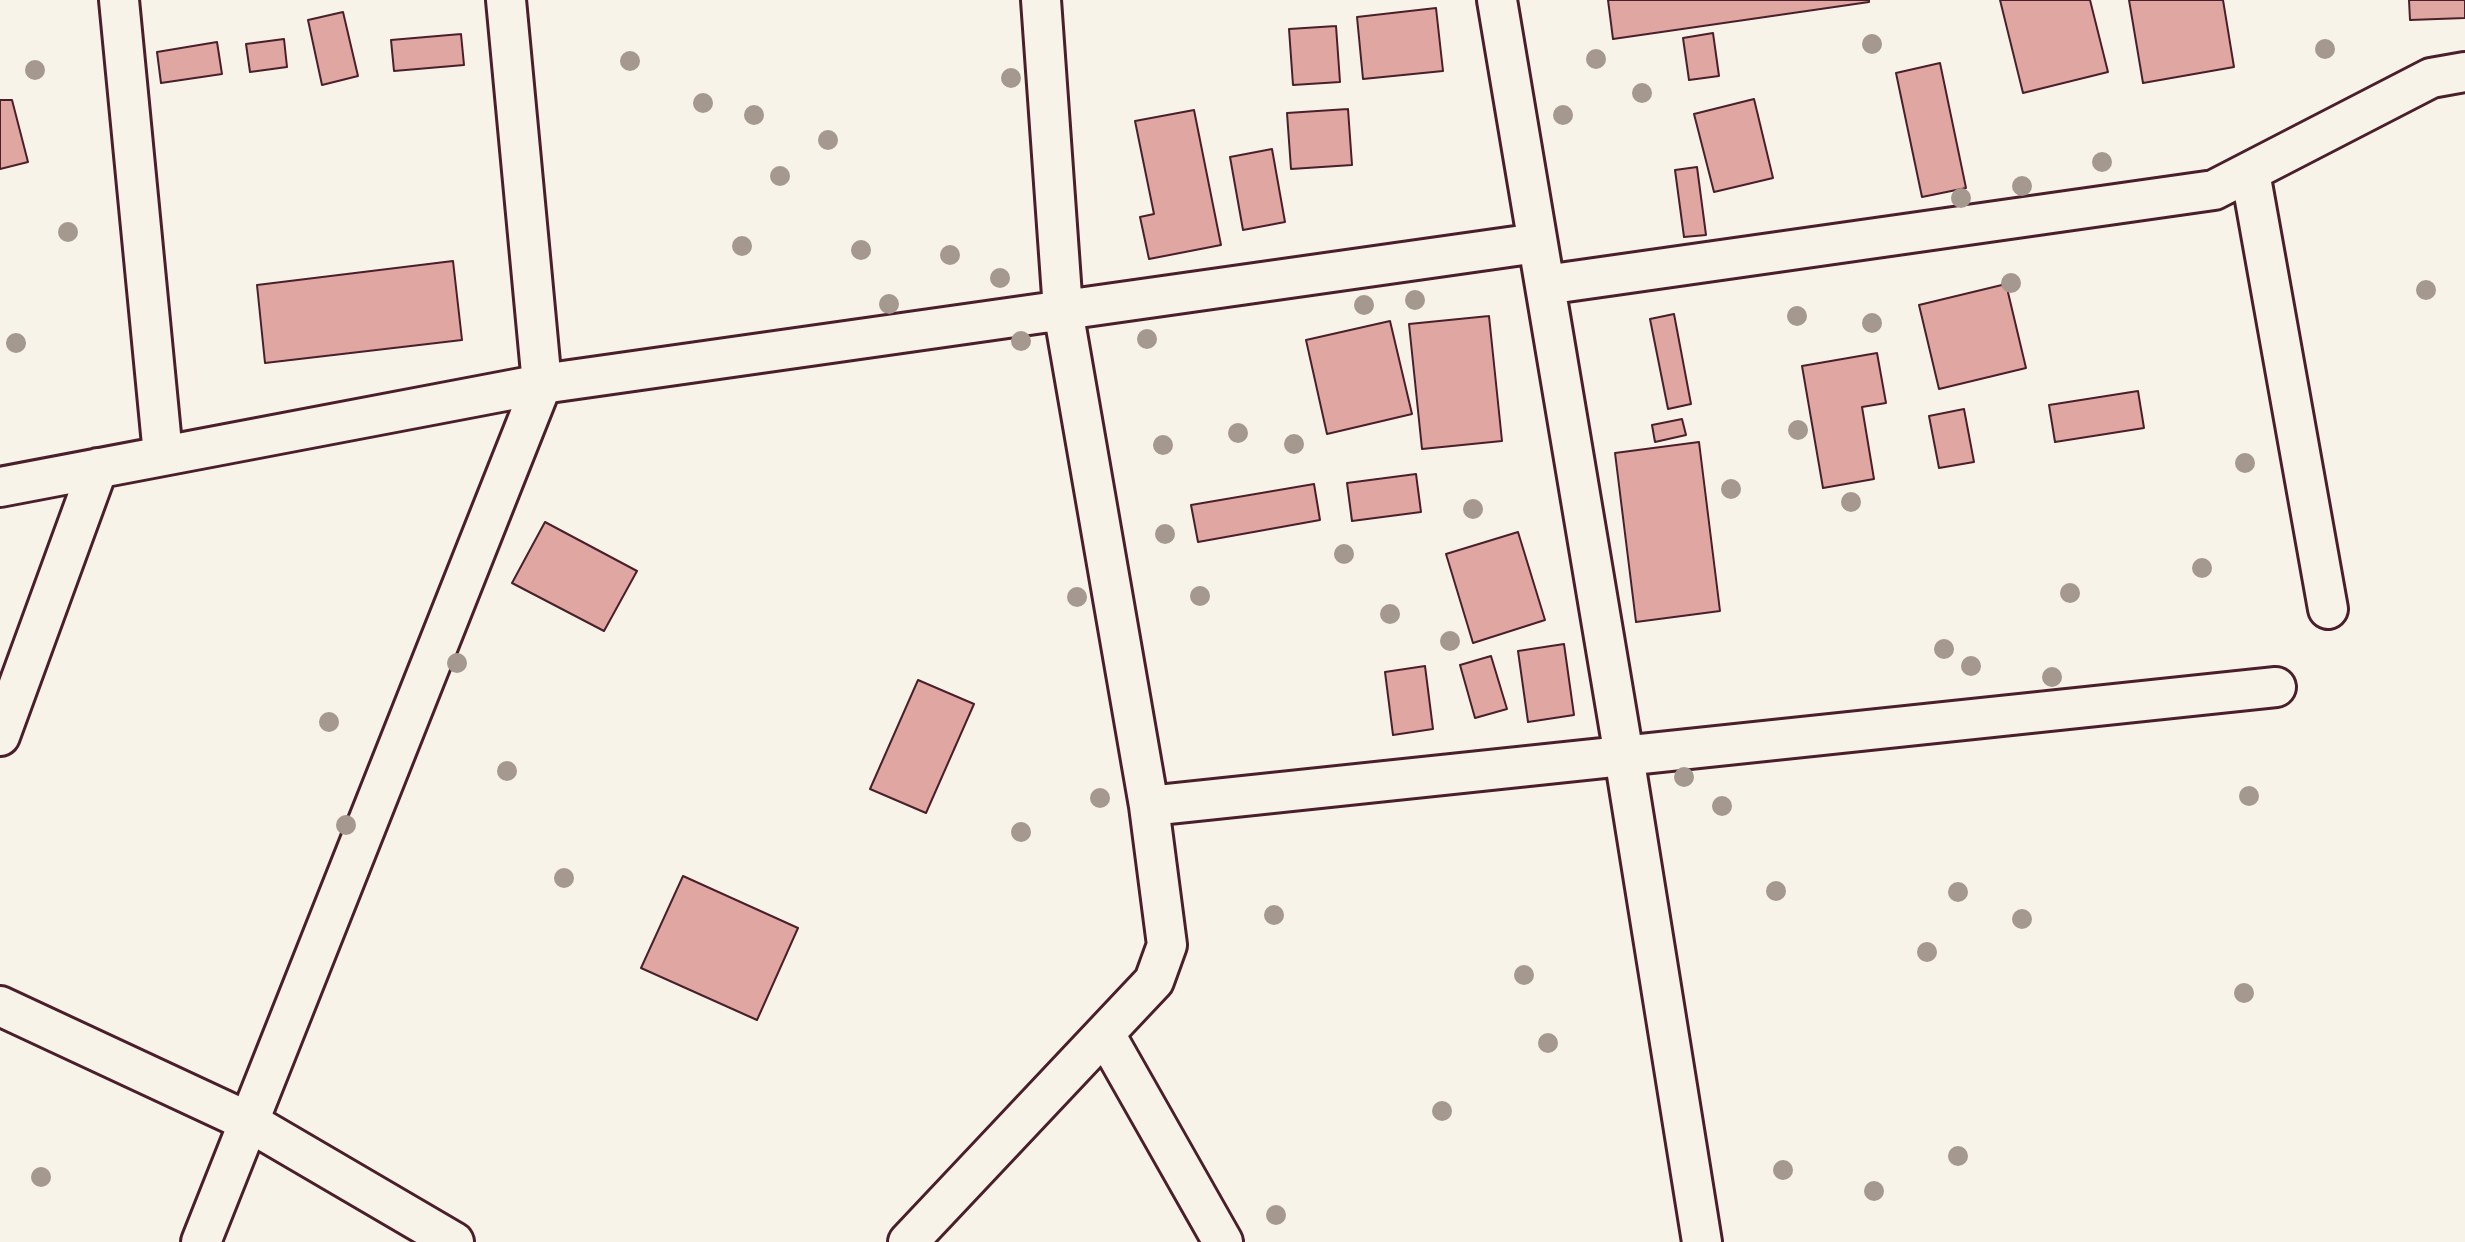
<!DOCTYPE html>
<style>
body{margin:0}
canvas{display:block;background:#f7f3e8}
</style>
<canvas width="2465" height="1242"></canvas>
<script>
const context = document.querySelector('canvas').getContext('2d');
context.lineJoin = 'round';
function fillPath(path, color) {
  context.fillStyle = color;
  context.fill(path, 'evenodd');
}
function shape(rows) {
  const path = new Path2D();
  for (const r of rows) {
    path.moveTo(r[0], r[1]);
    for (let i = 2; i < r.length; i += 2) path.lineTo(r[i], r[i + 1]);
  }
  return path;
}
function stroke(path, color, width, dash) {
  context.strokeStyle = color;
  context.lineWidth = width;
  context.lineCap = dash ? 'butt' : 'round';
  context.setLineDash(dash || []);
  context.stroke(path);
}
const building = shape([
 [1608,0,1869,0,1869,2,1613,39,1608,0],
 [2000,0,2090,0,2108,72,2023,93,2000,0],
 [2129,0,2223,0,2234,67,2143,83,2129,0],
 [2409,0,2465,0,2465,18,2410,20,2409,0],
 [1436,8,1443,71,1363,79,1357,17,1436,8],
 [343,12,358,76,322,85,308,20,343,12],
 [1336,26,1340,82,1293,85,1289,29,1336,26],
 [1713,33,1719,76,1689,80,1683,38,1713,33],
 [461,34,464,65,394,71,391,40,461,34],
 [284,39,287,67,250,72,246,44,284,39],
 [217,42,222,74,161,83,157,52,217,42],
 [1940,63,1966,188,1922,197,1896,73,1940,63],
 [1754,99,1773,178,1714,192,1694,114,1754,99],
 [0,100,12,100,28,162,0,169,0,100],
 [1348,109,1352,165,1291,169,1287,113,1348,109],
 [1194,110,1221,245,1149,259,1140,217,1154,214,1135,121,1194,110],
 [1272,149,1285,222,1243,230,1230,157,1272,149],
 [1697,167,1706,235,1684,237,1675,170,1697,167],
 [453,261,462,340,265,363,257,285,453,261],
 [2006,284,2026,368,1939,389,1919,305,2006,284],
 [1674,314,1691,404,1668,409,1650,319,1674,314],
 [1489,316,1502,441,1422,449,1409,324,1489,316],
 [1390,321,1412,414,1327,434,1306,340,1390,321],
 [1877,353,1886,403,1862,407,1874,479,1823,488,1802,366,1877,353],
 [2138,391,2144,428,2055,442,2049,405,2138,391],
 [1964,409,1974,462,1939,468,1929,416,1964,409],
 [1682,419,1686,435,1655,442,1652,425,1682,419],
 [1699,442,1720,611,1636,622,1615,453,1699,442],
 [1416,474,1421,512,1352,521,1347,483,1416,474],
 [1314,484,1320,520,1198,542,1191,505,1314,484],
 [545,522,637,571,604,631,512,583,545,522],
 [1518,532,1545,620,1473,643,1446,554,1518,532],
 [1564,644,1574,715,1528,722,1518,651,1564,644],
 [1491,656,1507,709,1475,718,1460,665,1491,656],
 [1425,666,1433,729,1393,735,1385,672,1425,666],
 [918,680,974,704,926,813,870,789,918,680],
 [683,876,798,928,757,1020,641,968,683,876]
]);
fillPath(building, '#e0a6a2');
stroke(building, '#4a1f2b', 2);
const minor = shape([
 [119,0,163,455],
 [1497,0,1624,756,1702,1242],
 [2250,172,2328,609],
 [1545,285,2214,190,2431,78,2465,72],
 [0,487,542,384,1537,243],
 [0,736,98,468],
 [1149,806,2276,687],
 [1105,1034,1223,1242],
 [201,1242,542,384,506,0],
 [908,1242,1154,981,1167,945,1149,806,1063,310,1041,0]
]);
const secondary = shape([
 [0,1006,249,1122,454,1242]
]);
stroke(minor, '#4a1f2b', 44);
stroke(secondary, '#4a1f2b', 44);
stroke(minor, '#f7f3e8', 38);
stroke(secondary, '#f7f3e8', 38);
context.fillStyle = '#a4988f';
for (const [x, y] of [
 [1872,44],
 [2325,49],
 [1596,59],
 [630,61],
 [35,70],
 [1011,78],
 [1642,93],
 [703,103],
 [754,115],
 [1563,115],
 [828,140],
 [2102,162],
 [780,176],
 [2022,186],
 [1961,198],
 [68,232],
 [742,246],
 [861,250],
 [950,255],
 [1000,278],
 [2011,283],
 [2426,290],
 [1415,300],
 [889,304],
 [1364,305],
 [1797,316],
 [1872,323],
 [1147,339],
 [1021,341],
 [16,343],
 [1798,430],
 [1238,433],
 [1294,444],
 [1163,445],
 [2245,463],
 [1731,489],
 [1851,502],
 [1473,509],
 [1165,534],
 [1344,554],
 [2202,568],
 [2070,593],
 [1200,596],
 [1077,597],
 [1390,614],
 [1450,641],
 [1944,649],
 [457,663],
 [1971,666],
 [2052,677],
 [329,722],
 [507,771],
 [1684,777],
 [2249,796],
 [1100,798],
 [1722,806],
 [346,825],
 [1021,832],
 [564,878],
 [1776,891],
 [1958,892],
 [1274,915],
 [2022,919],
 [1927,952],
 [1524,975],
 [2244,993],
 [1548,1043],
 [1442,1111],
 [1958,1156],
 [1783,1170],
 [41,1177],
 [1874,1191],
 [1276,1215]
]) {
  context.beginPath();
  context.arc(x, y, 10, 0, 2 * Math.PI);
  context.fill();
}
</script>
